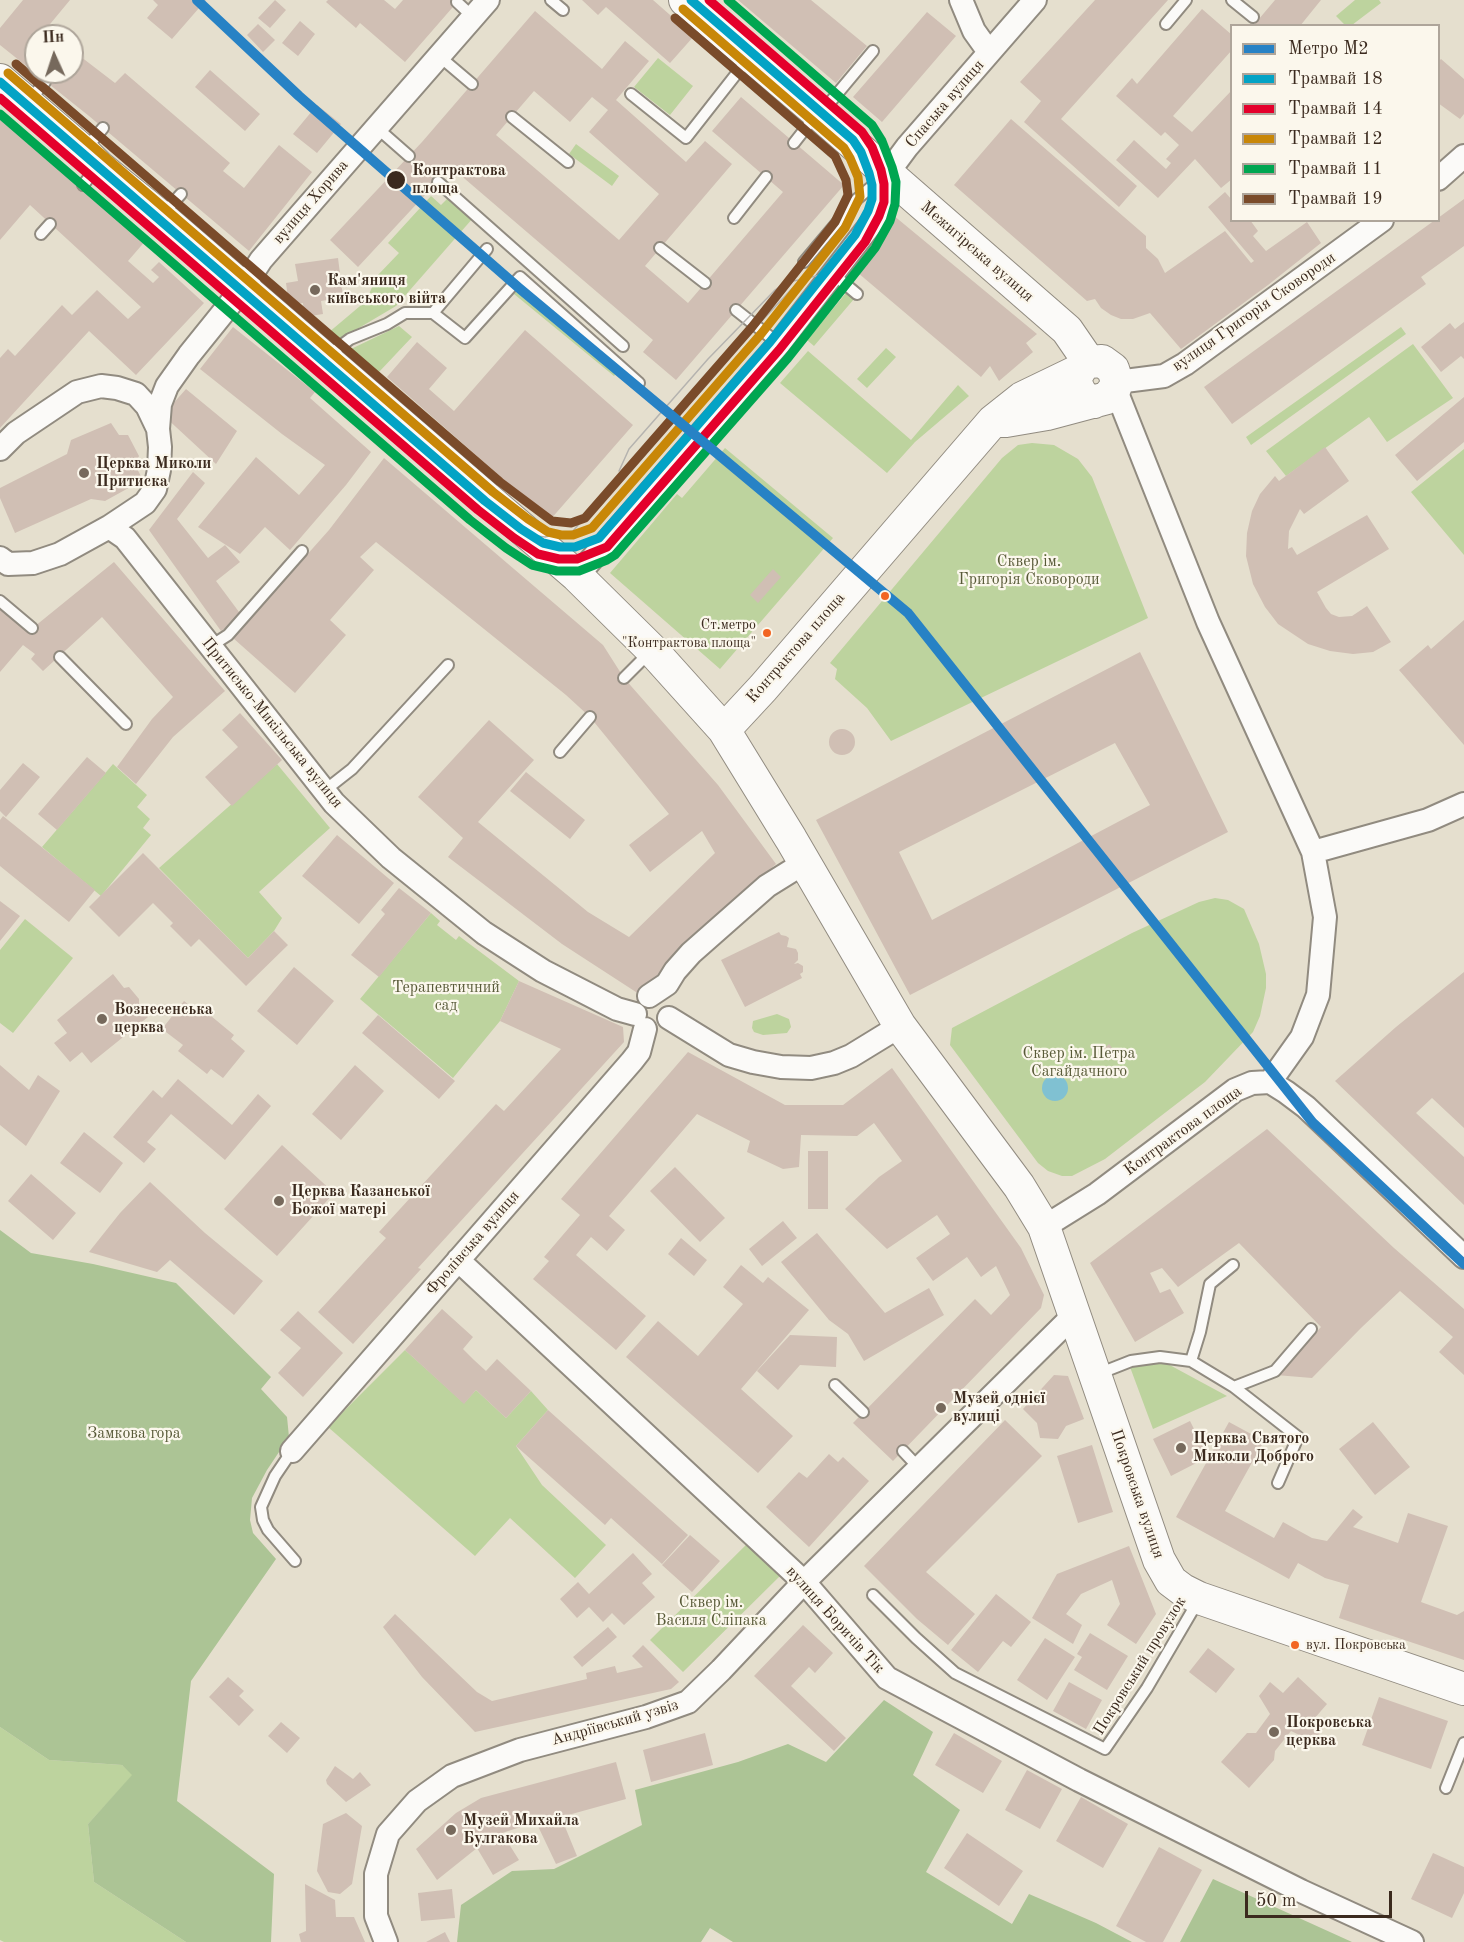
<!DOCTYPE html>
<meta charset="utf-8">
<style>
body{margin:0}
#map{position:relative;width:1464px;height:1942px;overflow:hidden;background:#e5dfce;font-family:"Old Standard TT",serif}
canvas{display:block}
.legend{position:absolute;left:1230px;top:24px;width:210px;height:198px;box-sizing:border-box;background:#fbf7ec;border:2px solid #aea59a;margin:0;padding:8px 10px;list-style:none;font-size:18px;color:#3b2a1e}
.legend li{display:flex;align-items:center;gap:12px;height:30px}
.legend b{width:30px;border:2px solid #aea59a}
.north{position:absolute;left:24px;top:24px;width:60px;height:60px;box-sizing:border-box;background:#fbf7ec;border:2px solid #aea59a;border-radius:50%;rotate:357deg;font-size:16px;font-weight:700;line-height:24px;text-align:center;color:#3b2a1e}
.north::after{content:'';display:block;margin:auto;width:21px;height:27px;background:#76695c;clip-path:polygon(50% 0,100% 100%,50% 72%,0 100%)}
.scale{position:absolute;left:1245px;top:1891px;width:147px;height:27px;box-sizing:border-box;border:3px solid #3b2a1e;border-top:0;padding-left:8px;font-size:18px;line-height:21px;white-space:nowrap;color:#3b2a1e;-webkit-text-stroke:4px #fbf7ec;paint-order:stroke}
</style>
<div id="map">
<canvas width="1464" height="1942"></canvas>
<ul class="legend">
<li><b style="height:8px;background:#2782c5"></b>Метро M2</li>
<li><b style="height:8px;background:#03a3c5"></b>Трамвай 18</li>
<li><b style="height:8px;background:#e4002b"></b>Трамвай 14</li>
<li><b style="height:8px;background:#c88708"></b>Трамвай 12</li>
<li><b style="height:8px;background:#00a651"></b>Трамвай 11</li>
<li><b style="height:8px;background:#7a4b2a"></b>Трамвай 19</li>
</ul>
<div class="north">Пн</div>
<div class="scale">50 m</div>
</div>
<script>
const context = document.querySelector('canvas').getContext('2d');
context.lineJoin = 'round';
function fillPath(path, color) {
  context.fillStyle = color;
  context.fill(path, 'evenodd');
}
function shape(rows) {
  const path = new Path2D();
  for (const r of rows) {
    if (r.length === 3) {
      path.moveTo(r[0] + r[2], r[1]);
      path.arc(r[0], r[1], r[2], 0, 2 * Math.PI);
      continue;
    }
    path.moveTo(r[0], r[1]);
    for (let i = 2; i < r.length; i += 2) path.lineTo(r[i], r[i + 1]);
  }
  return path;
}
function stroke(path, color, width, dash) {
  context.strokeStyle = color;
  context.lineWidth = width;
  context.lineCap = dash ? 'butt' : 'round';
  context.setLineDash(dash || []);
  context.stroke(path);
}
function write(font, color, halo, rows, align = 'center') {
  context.font = font + ' "Old Standard TT",serif';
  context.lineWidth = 4.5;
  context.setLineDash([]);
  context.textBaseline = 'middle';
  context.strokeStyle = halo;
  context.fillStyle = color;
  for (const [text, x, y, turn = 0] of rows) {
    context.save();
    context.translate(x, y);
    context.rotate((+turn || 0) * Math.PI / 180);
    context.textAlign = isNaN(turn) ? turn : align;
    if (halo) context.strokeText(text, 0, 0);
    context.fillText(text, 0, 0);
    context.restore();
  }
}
fillPath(shape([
 [1355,0,1379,0,1381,3,1352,25,1345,25,1336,16],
 [658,58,693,86,670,115,634,87],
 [576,144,619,176,612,186,569,154],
 [431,196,441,205,449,197,473,218,396,306,337,341,328,333,366,301,377,276,399,253,388,243],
 [519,288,618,371,614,376,514,294],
 [846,293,854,299,814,346,807,340],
 [399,326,412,337,379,372,351,349],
 [1401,327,1406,334,1251,445,1246,437],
 [1413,344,1453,398,1387,442,1369,417,1286,476,1266,451],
 [886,348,896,357,867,388,857,379],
 [808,351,911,440,958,385,969,396,915,442,887,473,780,383],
 [1032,443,1054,445,1078,459,1092,477,1148,618,891,741,867,708,835,679,837,669,830,663,1002,458,1018,445],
 [725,448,833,538,720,669,610,573,677,494,682,498],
 [1464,449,1464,555,1411,492],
 [113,764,147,795,137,807,150,819,143,828,151,835,101,896,42,847],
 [277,764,330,828,259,892,282,918,274,931,248,958,159,868],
 [1215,898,1228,900,1244,909,1259,944,1266,974,1266,988,1260,1016,1253,1032,1205,1082,1105,1159,1072,1176,1062,1176,1048,1171,1038,1163,950,1045,952,1028,1132,933,1199,902],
 [431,913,440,921,437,925,456,940,459,936,519,981,500,1021,453,1078,360,999],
 [25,919,73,958,13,1033,0,1023,0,950],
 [777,1014,789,1019,791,1027,787,1033,763,1035,754,1032,752,1028,753,1021],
 [405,1350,464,1403,476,1390,506,1418,531,1391,548,1410,516,1446,542,1485,606,1545,575,1578,510,1518,475,1556,328,1427],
 [1166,1363,1227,1396,1153,1429,1130,1367],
 [750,1541,782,1574,683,1672,650,1640],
 [0,1727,49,1760,122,1765,133,1775,88,1824,94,1882,186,1942,4,1942,0,1940]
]), '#bdd39e');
fillPath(shape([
 [0,1230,31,1253,93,1264,176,1283,271,1377,261,1389,287,1417,289,1437,267,1470,252,1498,250,1520,253,1533,276,1559,191,1681,177,1801,274,1874,271,1942,186,1942,94,1882,88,1824,132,1775,122,1765,49,1760,0,1727],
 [884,1700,933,1732,913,1775,960,1810,926,1872,1012,1924,1029,1894,1096,1923,1132,1942,733,1942,710,1928,701,1942,457,1942,461,1905,512,1871,554,1869,642,1825,635,1790,738,1762,788,1744,826,1762],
 [1213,1879,1352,1942,1180,1942]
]), '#acc495');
fillPath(shape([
 [1055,1088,13]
]), '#80c1d2');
fillPath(shape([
 [23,0,70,0,46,29,55,36,36,36,36,72,72,72,72,50,115,83,125,73,230,163,223,171,244,188,279,145,312,172,249,251,89,116,0,45,0,28],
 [153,0,206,0,172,39,147,18,158,5],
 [275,0,286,10,270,28,258,18],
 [328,0,384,0,395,9,403,0,459,0,405,62,360,23,356,28,326,2],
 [582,0,653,0,694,36,670,63,606,7,598,15],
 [738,0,811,0,867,46,836,83],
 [1095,0,1168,0,1061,119,1137,186,1119,207,1024,122,1041,101,1020,82],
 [1275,0,1321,0,1300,26,1253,26],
 [1202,9,1232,35,1232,50,1173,116,1192,132,1232,90,1232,179,1221,188,1195,159,1158,198,1116,160,1134,140,1166,169,1171,163,1166,159,1179,145,1165,132,1161,136,1116,96,1132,78,1137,84],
 [535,11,602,69,625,41,649,61,616,100,686,162,705,141,732,164,645,266,688,303,783,192,712,131,741,97,844,185,676,380,643,352,653,340,451,167,358,267,330,240,422,142],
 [534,91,570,122,592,97,608,110,589,132,659,194,619,240,496,135],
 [927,12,956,36,882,122,853,97],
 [300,21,315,34,298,56,282,43],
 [258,24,275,40,263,52,247,35],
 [1441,59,1464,79,1464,114,1460,119,1438,103,1438,62],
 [210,70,260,114,245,131,195,87],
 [317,105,341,124,317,153,293,134],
 [0,117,147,239,128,261,153,283,159,277,151,270,159,262,204,303,136,375,89,331,0,428,0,358,8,349,15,356,62,305,72,315,97,290,128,319,141,307,30,205,0,240],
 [1011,119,1146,236,1146,248,1158,259,1165,273,1225,231,1251,263,1254,261,1208,207,1225,192,1232,200,1232,220,1250,220,1258,231,1253,236,1266,251,1307,222,1321,243,1268,285,1181,349,1150,313,1133,319,1121,319,1111,315,1101,308,1095,299,1087,301,954,185],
 [1464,199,1464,246,1421,277,1426,284,1232,424,1204,387,1435,220,1438,220,1438,218],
 [893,215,1037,334,1026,343,1033,352,999,381,990,366,981,377,851,267],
 [338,258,343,297,321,301,323,314,304,317,303,303,289,305,286,283,298,281,295,264],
 [1464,322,1464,359,1461,356,1441,372,1421,347,1450,323,1455,329],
 [233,327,315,392,310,398,371,452,346,485,290,550,265,527,240,554,198,527,256,457,299,495,325,465,282,434,200,369],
 [525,330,633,425,550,520,387,377,417,342,447,368,429,389,454,411],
 [186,389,237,431,216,464,163,415],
 [1464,397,1464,442,1417,481,1395,455],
 [111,423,119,435,128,435,139,456,135,465,143,480,105,501,91,499,15,533,0,498,0,488,67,454,71,440],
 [1325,447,1349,481,1304,514,1300,509,1289,531,1288,549,1292,547,1297,555,1367,515,1389,549,1317,592,1326,608,1331,614,1339,617,1352,616,1367,606,1391,642,1373,652,1353,654,1330,651,1308,644,1278,624,1265,607,1253,584,1246,556,1247,533,1252,511,1260,494,1275,476,1279,481],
 [384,458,603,645,624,678,718,785,776,864,704,928,639,994,562,944,448,857,463,838,418,797,489,720,534,760,478,822,588,912,629,937,715,853,702,831,650,872,629,845,669,814,590,717,566,695,376,542,360,557,374,570,330,620,346,635,295,693,233,638,329,530],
 [193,472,205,483,177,519,208,558,225,545,240,562,216,581,242,616,221,631,149,530],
 [114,562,225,691,173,737,136,784,117,767,152,719,173,697,102,617,43,671,31,659,35,654,23,645,0,672,0,609,29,631],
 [773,569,781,577,758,603,750,595],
 [1464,620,1464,745,1399,670,1428,645,1431,649],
 [1140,652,1228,832,910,995,816,820],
 [1115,743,1150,805,932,920,899,852],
 [240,713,282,760,232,806,205,777,238,747,222,730],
 [842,742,13],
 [87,757,106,773,57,830,38,814],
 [23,763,40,777,6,817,0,811,0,790],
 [526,772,585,820,570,839,510,791],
 [3,816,95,890,69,922,0,866,0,820],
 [337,835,394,883,359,924,302,876],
 [143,853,248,958,274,931,288,945,246,986,199,939,191,947,170,926,173,923,153,903,119,937,89,907],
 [399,888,431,913,379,977,351,955,385,914,381,910],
 [0,901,20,916,0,941],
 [779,932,781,935,786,936,789,938,787,947,796,949,798,953,798,960,794,964,798,963,803,966,803,972,800,974,802,978,745,1007,721,960],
 [294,967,334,1001,297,1045,257,1011],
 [1464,972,1464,1128,1432,1098,1416,1113,1464,1157,1464,1205,1335,1081,1396,1027],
 [113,974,124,988,129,987,139,999,139,1006,148,1017,91,1063,82,1052,70,1062,54,1043,67,1033,57,1020],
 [519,981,623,1027,624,1042,418,1268,421,1269,353,1344,318,1312,386,1238,379,1232,496,1104,504,1111,561,1049,500,1021],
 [184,1001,201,1015,205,1011,234,1035,231,1039,245,1051,223,1078,211,1069,207,1074,178,1051,183,1045,162,1029],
 [378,1015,455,1081,439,1099,362,1033],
 [1109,1044,1115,1052,1107,1058,1101,1051],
 [688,1052,785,1105,843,1105,892,1068,1021,1248,1044,1295,1041,1308,893,1461,853,1423,975,1299,991,1315,1010,1295,996,1266,981,1277,967,1257,933,1281,916,1258,950,1234,937,1215,887,1249,845,1209,879,1177,902,1161,874,1123,857,1136,801,1135,799,1167,783,1169,747,1152,750,1141,697,1114,609,1216,625,1230,607,1251,591,1237,576,1255,646,1316,616,1350,533,1279,549,1261,544,1257,580,1215,561,1199],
 [0,1065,29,1090,38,1075,60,1091,26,1146,0,1125],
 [355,1065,384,1091,341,1140,312,1114],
 [178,1079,232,1125,258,1094,271,1106,225,1160,171,1114,147,1142,156,1149,144,1163,113,1137,153,1090,162,1098],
 [1267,1129,1394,1248,1464,1309,1464,1375,1439,1352,1453,1337,1400,1291,1361,1328,1312,1378,1276,1375,1321,1327,1239,1243,1178,1287,1162,1268,1150,1273,1160,1293,1170,1289,1184,1313,1135,1342,1090,1263],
 [84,1132,123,1163,100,1193,60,1163],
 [282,1145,334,1193,277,1256,224,1209],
 [808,1151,828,1151,828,1209,808,1209],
 [675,1167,725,1218,700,1242,650,1191],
 [31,1174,76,1213,53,1240,8,1201],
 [150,1182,205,1233,263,1281,234,1315,170,1260,157,1272,89,1252,120,1213],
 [783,1221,797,1238,762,1266,749,1249],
 [817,1233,885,1313,929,1288,944,1315,864,1361,848,1334,829,1320,781,1262],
 [681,1238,707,1260,694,1276,668,1254],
 [741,1265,763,1283,768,1277,809,1310,741,1389,793,1436,758,1473,626,1357,658,1321,698,1356,743,1304,723,1287],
 [442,1309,473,1337,463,1349,474,1360,486,1371,497,1359,531,1391,506,1418,476,1390,464,1404,405,1350],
 [298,1311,343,1353,303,1397,278,1373,301,1348,280,1330],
 [790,1335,837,1337,836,1367,800,1365,778,1390,757,1371],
 [1054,1375,1068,1376,1084,1419,1066,1426,1058,1439,1040,1438,1037,1423,1023,1409],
 [548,1410,688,1535,662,1564,611,1518,605,1525,516,1446],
 [1005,1420,1042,1456,926,1572,975,1614,948,1645,917,1619,864,1566],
 [1190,1421,1208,1457,1171,1476,1153,1439],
 [1229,1422,1264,1441,1225,1511,1274,1538,1283,1522,1312,1538,1327,1541,1353,1509,1363,1517,1353,1527,1398,1543,1408,1513,1448,1526,1421,1602,1457,1615,1464,1611,1464,1660,1339,1618,1349,1585,1325,1578,1298,1563,1289,1579,1176,1517],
 [1373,1422,1410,1467,1375,1495,1339,1449],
 [1092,1445,1113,1512,1078,1523,1057,1456],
 [829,1454,838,1462,843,1457,869,1481,809,1547,766,1507,799,1472,807,1478],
 [690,1535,720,1561,692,1592,662,1565],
 [1129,1546,1156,1614,1136,1644,1107,1625,1120,1604,1112,1580,1081,1594,1066,1614,1082,1625,1073,1644,1032,1618,1057,1574],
 [633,1553,652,1574,642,1583,655,1597,624,1625,612,1613,603,1622,589,1607,577,1618,560,1599,578,1582,589,1594],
 [996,1594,1031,1622,1011,1647,1003,1641,978,1672,951,1650],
 [395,1614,477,1692,492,1701,587,1679,586,1673,615,1666,617,1673,643,1667,632,1656,643,1645,679,1682,671,1689,475,1732,422,1677,383,1627],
 [803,1625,833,1653,815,1673,809,1667,791,1686,846,1738,834,1751,754,1676],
 [608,1627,617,1637,582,1667,573,1657],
 [1090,1633,1128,1656,1107,1690,1074,1670,1082,1657,1077,1654],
 [1045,1638,1075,1657,1047,1700,1017,1680],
 [1208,1648,1235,1669,1216,1693,1189,1672],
 [228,1677,244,1691,239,1696,254,1710,239,1726,209,1697],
 [1298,1677,1327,1704,1314,1719,1323,1728,1314,1742,1291,1731,1275,1751,1274,1760,1249,1788,1221,1762,1247,1733,1256,1733,1270,1714,1259,1696,1270,1682,1283,1693],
 [1069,1682,1102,1700,1086,1729,1053,1711],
 [1379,1697,1448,1721,1431,1769,1362,1745],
 [281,1722,300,1738,287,1753,268,1736],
 [705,1733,713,1765,651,1782,643,1750],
 [954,1733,1002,1761,983,1793,935,1765],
 [616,1762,626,1799,561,1817,577,1856,556,1864,536,1822,502,1833,519,1860,493,1875,477,1848,437,1880,416,1849,456,1813,481,1798],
 [335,1766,353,1779,360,1772,371,1785,346,1802,327,1784,326,1780],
 [1027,1770,1062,1789,1040,1829,1005,1810],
 [1081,1797,1128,1824,1103,1868,1056,1841],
 [346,1813,362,1826,352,1884,340,1894,328,1892,317,1871,323,1824],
 [967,1833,1023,1871,999,1906,944,1868],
 [1159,1847,1202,1870,1163,1942,1146,1942,1116,1926],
 [1433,1853,1464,1867,1464,1893,1452,1918,1411,1899],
 [305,1884,335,1900,336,1917,354,1917,365,1942,301,1942,299,1934,306,1931],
 [452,1889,455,1918,421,1921,418,1893],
 [445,1932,450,1942,426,1942]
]), '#d0bfb4');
const lane = shape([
 [551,0,563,10],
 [1232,0,1253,17],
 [457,2,473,17],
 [1166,24,1186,0],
 [439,56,472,84],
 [631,94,686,138,748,59],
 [28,102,45,82],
 [822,112,873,51],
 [512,117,568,162],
 [376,127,409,156],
 [794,143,816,115],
 [84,151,103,128],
 [438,182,623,346],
 [83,185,96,169],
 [163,214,181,194],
 [734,218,766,177],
 [41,234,50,224],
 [660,248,705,283],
 [804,262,857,199,884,176],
 [833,274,857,294],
 [736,310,779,344],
 [433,313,487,249],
 [327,356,350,339,387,324,405,313,433,313,465,338,520,277,639,383],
 [0,601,32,628],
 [212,649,214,644,228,635,302,551],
 [60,657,126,724],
 [624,678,650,652],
 [560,752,590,717],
 [324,791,352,769,448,665],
 [1191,1361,1234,1387,1298,1437,1278,1483],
 [1098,1374,1131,1361,1160,1357,1191,1361,1200,1332,1210,1284,1233,1265],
 [835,1385,863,1412],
 [1234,1387,1275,1371,1311,1329],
 [292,1451,275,1476,261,1507,263,1520,268,1530,295,1561],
 [903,1451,919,1468],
 [873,1595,916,1638,955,1673,1105,1749,1147,1688,1198,1601],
 [1446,1788,1464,1743]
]);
const street = shape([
 [961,0,974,31,989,52],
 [1438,179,1464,156],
 [1117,382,1164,376,1185,364,1382,220],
 [1115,388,1208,622,1313,852,1325,917,1318,995,1302,1037,1270,1082],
 [158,429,160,404,167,386,189,355,243,288,261,260,488,0],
 [0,449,16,433,77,392,101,386,117,388,136,394,147,406,158,429,160,447,159,470,155,489,145,503,109,527,60,554,33,563,8,564,0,558],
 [109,527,125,538,334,803,391,858,484,933,543,971,617,1009,635,1014],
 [577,576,779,344,885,206,887,174,907,147,1035,0],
 [1313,852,1428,820,1464,804],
 [649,996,667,984,675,971,691,953,767,886,804,863],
 [669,1018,729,1055,753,1062,781,1067,811,1068,834,1063,851,1056,900,1026],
 [1270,1082,1286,1092,1306,1107,1464,1257],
 [1044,1227,1097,1194,1235,1090,1252,1083,1270,1082],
 [458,1260,804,1582,887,1678,1079,1780,1301,1891,1412,1942],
 [292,1451,632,1061,639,1052,645,1029],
 [386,1942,376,1916,376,1874,388,1834,417,1801,452,1776,520,1750,646,1717,688,1702,721,1670,804,1582,1074,1315]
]);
const secondary = shape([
 [685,0,818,113,1067,330,1089,362],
 [0,80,84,152,99,167,161,217,577,576,652,650,724,730,791,839,900,1026,1019,1186,1044,1227,1159,1560,1171,1581,1183,1590,1199,1598,1464,1689],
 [994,421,1006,421,1047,414,1107,398,1115,388,1117,382,1113,369,1102,361,1089,362,1083,365,1076,377,1076,384,1082,396,1094,402],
 [724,730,763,688,993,421,1022,398,1078,371]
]);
stroke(lane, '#918b80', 14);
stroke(street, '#918b80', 26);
stroke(secondary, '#918b80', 34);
stroke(lane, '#fbfaf8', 10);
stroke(street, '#fbfaf8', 22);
stroke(secondary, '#fbfaf8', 32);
stroke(shape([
 [619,471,629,449,708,359,775,290,786,282,799,280],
 [530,535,545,537,573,531,669,420,801,279,821,275,829,270]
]), '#b5b3af', 1.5);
stroke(shape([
 [0,82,485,501,521,529,543,543,560,547,575,547,599,538,770,342,855,235,868,211,872,199,872,185,869,173,861,152,853,140,691,0]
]), '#03a3c5', 9);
stroke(shape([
 [0,98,478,510,514,538,538,554,559,559,577,559,607,547,779,350,865,242,879,216,884,202,884,184,881,170,872,147,862,132,709,0]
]), '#e4002b', 9);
stroke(shape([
 [8,73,493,492,528,519,548,532,561,535,573,535,592,528,761,334,845,228,860,197,858,177,850,158,844,148,683,9]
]), '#c88708', 9);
stroke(shape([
 [0,114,470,520,506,548,532,565,557,571,579,571,607,560,615,555,788,358,875,248,890,221,895,204,896,182,892,167,882,141,872,125,728,0]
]), '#00a651', 9);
stroke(shape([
 [16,64,500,482,552,521,571,523,585,518,752,327,835,222,848,195,846,180,835,156,675,18]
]), '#7a4b2a', 9);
stroke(shape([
 [197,0,299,96,519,288,908,613,1313,1123,1464,1264]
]), '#2782c5', 10);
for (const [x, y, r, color] of [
 [396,180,10,"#3b2a1e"],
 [315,290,6,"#76695c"],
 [84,473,6,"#76695c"],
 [885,596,5,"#f26522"],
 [767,633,5,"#f26522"],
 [102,1019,6,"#76695c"],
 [279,1201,6,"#76695c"],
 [941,1408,6,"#76695c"],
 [1181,1448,6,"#76695c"],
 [1295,1645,5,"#f26522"],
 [1274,1732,6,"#76695c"],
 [451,1830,6,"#76695c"]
]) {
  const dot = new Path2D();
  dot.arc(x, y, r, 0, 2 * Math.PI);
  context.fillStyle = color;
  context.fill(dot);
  stroke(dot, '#fbf7ec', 2);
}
write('14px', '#3b2a1e', '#fbf7ec', [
 ["Ст.метро",756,625],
 ["\"Контрактова площа\"",756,643],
 ["вул. Покровська",1306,1645,"left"]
], 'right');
write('16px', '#3b2a1e', '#fbf7ec', [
 ["Спаська вулиця",945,104,-49],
 ["вулиця Хорива",311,202,-49],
 ["Межигірська вулиця",977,252,41],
 ["вулиця Григорія Сковороди",1254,312,-35],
 ["Контрактова площа",796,648,-49],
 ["Притисько-Микільська вулиця",272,723,51],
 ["Контрактова площа",1183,1131,-36],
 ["Фролівська вулиця",473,1243,-49],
 ["Покровська вулиця",1137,1494,71],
 ["вулиця Боричів Тік",835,1620,48],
 ["Покровський провулок",1140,1666,-58],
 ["Андріївський узвіз",615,1723,-16]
]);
write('bold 16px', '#3b2a1e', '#fbf7ec', [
 ["Контрактова",412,171],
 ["площа",412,189]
], 'left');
write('bold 16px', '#3b2a1e', '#fbf7ec', [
 ["Кам'яниця",327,281],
 ["київського війта",327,299],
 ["Церква Миколи",96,464],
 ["Притиска",96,482],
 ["Вознесенська",114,1010],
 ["церква",114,1028],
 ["Церква Казанської",291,1192],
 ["Божої матері",291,1210],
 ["Музей однієї",953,1399],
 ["вулиці",953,1417],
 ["Церква Святого",1193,1439],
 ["Миколи Доброго",1193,1457],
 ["Покровська",1286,1723],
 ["церква",1286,1741],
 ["Музей Михайла",463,1821],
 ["Булгакова",463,1839]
], 'left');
write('16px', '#585a38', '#fbf7ec', [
 ["Сквер ім.",1029,562],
 ["Григорія Сковороди",1029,580],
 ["Терапевтичний",446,988],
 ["сад",446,1006],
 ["Сквер ім. Петра",1079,1054],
 ["Сагайдачного",1079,1072],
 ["Замкова гора",134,1434],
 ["Сквер ім.",711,1603],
 ["Василя Сліпака",711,1621]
]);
</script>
